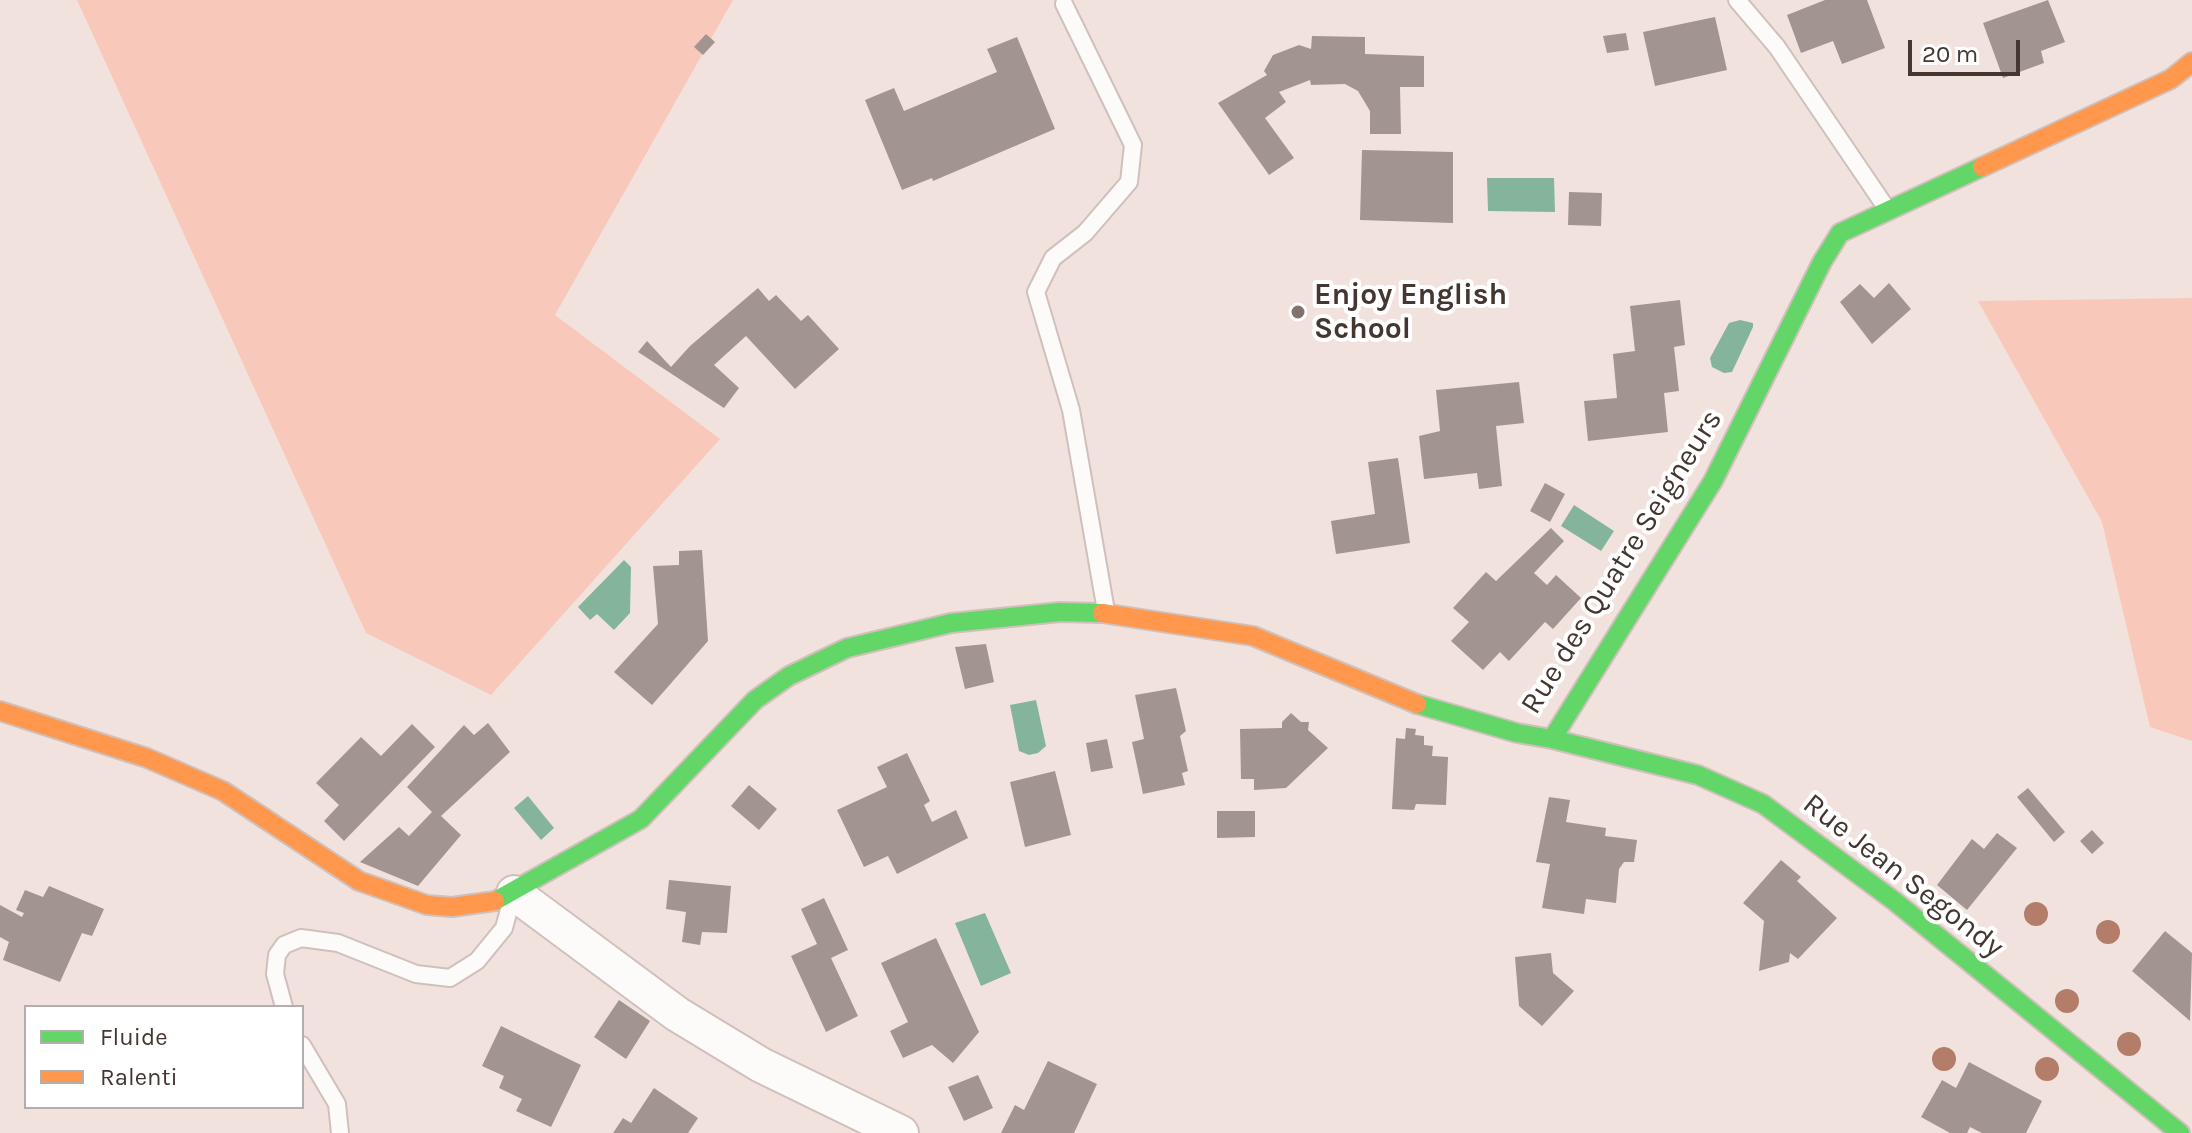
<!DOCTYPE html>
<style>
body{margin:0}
#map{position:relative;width:2192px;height:1133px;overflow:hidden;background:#f2e2dd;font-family:Karla,sans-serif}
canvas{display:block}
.legend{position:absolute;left:24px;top:1005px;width:280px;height:104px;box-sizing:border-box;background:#fff;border:2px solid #b4afad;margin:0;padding:10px 14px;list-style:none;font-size:24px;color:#443631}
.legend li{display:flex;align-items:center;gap:16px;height:40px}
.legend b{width:40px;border:2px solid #b4afad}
.scale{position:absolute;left:1908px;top:40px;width:112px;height:36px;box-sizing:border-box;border:4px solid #443631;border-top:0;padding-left:10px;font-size:24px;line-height:28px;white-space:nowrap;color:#443631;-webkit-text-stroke:6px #fff;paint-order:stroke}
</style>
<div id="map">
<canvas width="2192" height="1133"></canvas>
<ul class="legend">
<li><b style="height:10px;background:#63d668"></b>Fluide</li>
<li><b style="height:10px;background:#ff974d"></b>Ralenti</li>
</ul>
<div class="scale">20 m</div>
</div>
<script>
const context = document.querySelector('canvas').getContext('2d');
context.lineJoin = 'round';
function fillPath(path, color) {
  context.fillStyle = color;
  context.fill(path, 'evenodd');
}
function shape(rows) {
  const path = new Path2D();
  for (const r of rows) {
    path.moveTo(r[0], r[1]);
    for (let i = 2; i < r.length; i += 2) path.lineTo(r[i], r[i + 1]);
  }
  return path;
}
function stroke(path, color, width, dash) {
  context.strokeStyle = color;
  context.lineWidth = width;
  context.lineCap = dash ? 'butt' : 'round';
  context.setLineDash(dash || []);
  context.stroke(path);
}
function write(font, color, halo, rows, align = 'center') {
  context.font = font + ' Karla,sans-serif';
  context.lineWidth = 8;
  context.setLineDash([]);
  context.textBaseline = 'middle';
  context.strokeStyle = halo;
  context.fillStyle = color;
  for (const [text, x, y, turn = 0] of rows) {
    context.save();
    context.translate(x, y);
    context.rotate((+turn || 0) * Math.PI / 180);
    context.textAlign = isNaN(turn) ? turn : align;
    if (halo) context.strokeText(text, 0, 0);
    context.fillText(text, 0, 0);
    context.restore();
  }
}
fillPath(shape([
 [77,0,733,0,555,315,720,439,491,695,366,633],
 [2192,298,2192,741,2150,727,2102,522,1978,301]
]), '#f8c9bb');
fillPath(shape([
 [1487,178,1554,178,1555,212,1488,211],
 [1740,320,1753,323,1753,327,1732,372,1724,373,1712,367,1710,358,1729,323],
 [1574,505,1614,531,1601,551,1561,526],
 [624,560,631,567,630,613,614,630,597,614,590,620,578,607],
 [1036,700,1046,746,1038,753,1029,755,1019,751,1010,705],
 [528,796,554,828,541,840,514,808],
 [985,913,1011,973,981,986,955,923]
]), '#84b49a');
fillPath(shape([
 [1825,0,1867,0,1885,48,1842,64,1833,41,1801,53,1787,15],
 [2048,0,2065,42,2041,51,2044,63,2003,78,1983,23],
 [1715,17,1727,70,1655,86,1643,32],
 [1626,33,1629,50,1607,53,1603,36],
 [706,34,715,42,703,55,694,47],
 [1312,36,1365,37,1365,54,1424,56,1424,87,1400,87,1401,134,1370,134,1370,111,1358,91,1345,84,1311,85,1310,80,1279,92,1286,102,1265,118,1294,158,1269,175,1218,103,1267,75,1264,71,1273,55,1299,45,1311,49],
 [1017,37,1055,129,933,181,932,178,902,190,865,100,894,88,904,111,997,72,987,49],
 [1362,150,1453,152,1453,223,1360,220],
 [1569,192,1602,193,1601,226,1568,225],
 [1889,283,1911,309,1872,344,1840,302,1860,284,1874,298],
 [758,288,769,301,776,295,801,321,808,315,839,349,795,389,746,336,714,365,739,388,724,408,638,352,647,341,671,367,690,346],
 [1680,300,1685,345,1674,347,1679,391,1664,393,1668,432,1588,441,1584,401,1617,398,1613,354,1635,351,1630,306],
 [1519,382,1524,423,1496,426,1502,486,1479,489,1477,473,1424,479,1419,436,1440,431,1436,390],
 [1398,458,1410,543,1336,554,1331,521,1375,514,1368,462],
 [1545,483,1565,494,1550,522,1530,511],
 [1551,528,1564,541,1534,573,1547,585,1556,575,1581,598,1553,629,1545,622,1509,661,1500,652,1483,670,1451,641,1469,622,1453,608,1486,572,1496,581],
 [702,550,708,641,652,705,614,672,658,624,653,566,679,565,679,551],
 [986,644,994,682,965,689,955,647],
 [1176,688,1186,731,1180,736,1188,771,1182,773,1185,785,1143,794,1132,742,1144,739,1135,695],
 [1291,713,1301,722,1309,722,1308,730,1328,748,1286,788,1254,790,1254,779,1241,779,1240,729,1282,728,1282,722],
 [488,723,510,752,441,816,461,835,418,886,360,862,399,827,409,836,432,812,407,787,464,725,474,735],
 [412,724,435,747,344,841,324,821,339,805,316,783,361,737,381,756],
 [1406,728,1416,729,1415,735,1424,736,1424,745,1433,746,1432,756,1448,757,1446,805,1416,804,1414,810,1392,809,1396,738,1405,739],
 [1107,739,1113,768,1091,772,1086,743],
 [907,753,930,801,924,805,932,822,956,810,968,838,897,874,888,856,864,867,837,810,887,787,877,767],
 [1055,771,1071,835,1025,847,1010,782],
 [749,785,777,809,759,830,731,806],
 [2028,788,2065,832,2054,842,2017,797],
 [1549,797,1570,800,1566,822,1606,828,1605,836,1637,840,1634,862,1624,862,1619,869,1616,903,1586,899,1584,914,1542,908,1550,864,1536,862],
 [1217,811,1255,811,1255,837,1217,838],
 [2092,830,2104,843,2092,854,2080,841],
 [1997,833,2017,848,1967,910,1937,885,1972,839,1984,849],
 [1781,860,1801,877,1797,881,1837,918,1798,959,1790,953,1789,962,1759,971,1764,921,1743,903],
 [669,880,731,886,727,933,702,932,700,945,682,942,686,912,666,909],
 [49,886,104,909,92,936,82,933,60,982,3,960,9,942,0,937,0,905,22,917,24,913,16,910,25,890,43,897],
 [824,898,848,950,831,958,858,1016,826,1032,791,956,817,944,801,909],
 [2165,931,2192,953,2190,1021,2132,971],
 [936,938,979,1032,953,1063,932,1045,903,1058,890,1031,908,1022,881,963],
 [1551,953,1553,973,1574,991,1542,1026,1519,1006,1515,957],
 [619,1000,650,1021,626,1059,594,1037],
 [501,1026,581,1065,551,1127,516,1111,522,1099,499,1088,504,1076,482,1066],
 [1048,1061,1097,1084,1074,1133,1001,1133,1015,1105,1024,1110],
 [1969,1062,2042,1101,2026,1133,1982,1133,1970,1127,1967,1133,1950,1133,1921,1117,1942,1080,1956,1088],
 [978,1075,993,1108,964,1121,948,1087],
 [654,1088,698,1118,688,1133,613,1133,623,1118,631,1123]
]), '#a29490');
const lane = shape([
 [1737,0,1777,47,1887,209],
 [1064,4,1133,145,1129,182,1085,233,1053,258,1036,292,1071,410,1106,611],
 [284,1007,275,974,277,955,284,945,301,938,338,943,416,974,450,978,477,961,504,928,511,902],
 [302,1045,337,1104,340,1133]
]);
const street = shape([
 [514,893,677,1014,761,1065,901,1133]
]);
const fast = shape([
 [1417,704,1517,733,1552,739,1713,481,1822,262,1840,233,1982,167],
 [1552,739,1698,775,1763,804,1893,900,2180,1133],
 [495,901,641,819,755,700,789,676,847,648,951,623,1060,612,1102,613]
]);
const slow = shape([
 [1982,167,2171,79,2192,62],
 [1102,613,1253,636,1417,704],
 [0,711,147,758,223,791,359,881,427,905,452,907,495,901]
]);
stroke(lane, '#cfc0bc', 20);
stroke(street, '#cfc0bc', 38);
stroke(fast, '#cfc0bc', 22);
stroke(slow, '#cfc0bc', 22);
stroke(lane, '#fdfbfa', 16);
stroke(street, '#fdfbfa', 34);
stroke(fast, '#63d668', 18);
stroke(slow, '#ff974d', 18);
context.fillStyle = '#b37d6a';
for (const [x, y] of [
 [2036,914],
 [2108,932],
 [2067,1001],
 [2129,1044],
 [1944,1059],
 [2047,1069]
]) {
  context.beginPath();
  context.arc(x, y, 12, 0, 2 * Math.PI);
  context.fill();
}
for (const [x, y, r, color] of [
 [1298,312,8,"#81726d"]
]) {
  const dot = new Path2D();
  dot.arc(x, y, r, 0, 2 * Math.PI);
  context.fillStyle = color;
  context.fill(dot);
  stroke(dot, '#fff', 3);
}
write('bold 30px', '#443631', '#fff', [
 ["Enjoy English",1314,295],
 ["School",1314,329]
], 'left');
write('30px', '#443631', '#fff', [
 ["Rue des Quatre Seigneurs",1622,562,-58],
 ["Rue Jean Segondy",1903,876,38]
]);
</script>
